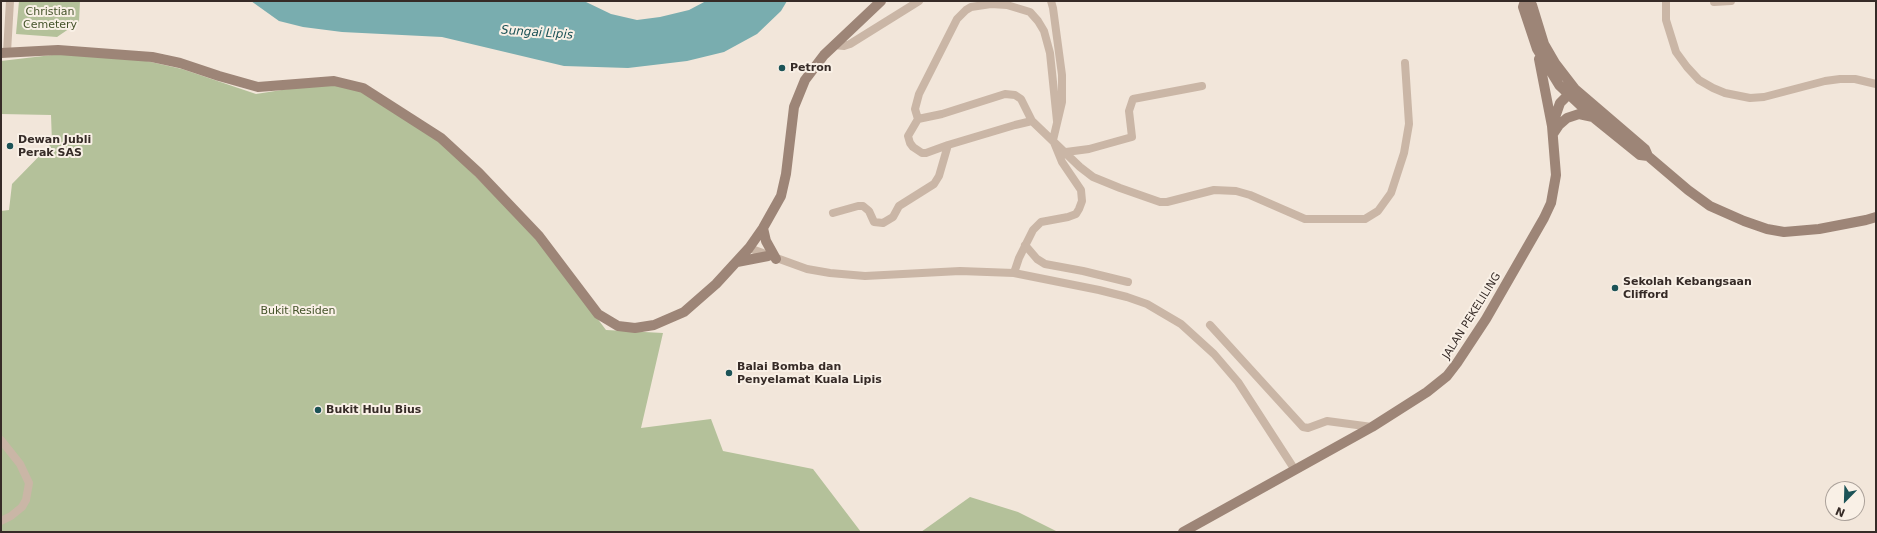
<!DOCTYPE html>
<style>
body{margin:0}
#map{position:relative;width:1877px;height:533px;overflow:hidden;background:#f2e6da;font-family:"DejaVu Sans",sans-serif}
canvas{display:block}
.frame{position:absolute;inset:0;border:2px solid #362b27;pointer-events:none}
.north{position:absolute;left:1825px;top:481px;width:40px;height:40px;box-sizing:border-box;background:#f9f0e6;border:1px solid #aba19a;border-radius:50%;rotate:203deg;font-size:11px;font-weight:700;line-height:16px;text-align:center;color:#362b27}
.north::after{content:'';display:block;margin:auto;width:14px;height:18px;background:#1c5357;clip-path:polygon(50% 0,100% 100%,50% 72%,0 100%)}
</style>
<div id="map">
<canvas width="1877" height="533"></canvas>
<div class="frame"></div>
<div class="north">N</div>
</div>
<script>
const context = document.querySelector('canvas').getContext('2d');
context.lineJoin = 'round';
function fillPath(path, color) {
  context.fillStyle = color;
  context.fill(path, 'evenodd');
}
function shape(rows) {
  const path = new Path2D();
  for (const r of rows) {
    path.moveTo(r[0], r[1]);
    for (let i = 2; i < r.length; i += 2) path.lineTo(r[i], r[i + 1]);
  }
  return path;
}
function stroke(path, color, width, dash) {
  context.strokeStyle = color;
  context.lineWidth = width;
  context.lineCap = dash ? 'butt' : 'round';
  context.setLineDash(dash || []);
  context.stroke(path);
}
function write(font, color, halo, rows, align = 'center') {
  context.font = font + ' "DejaVu Sans",sans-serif';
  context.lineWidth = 4;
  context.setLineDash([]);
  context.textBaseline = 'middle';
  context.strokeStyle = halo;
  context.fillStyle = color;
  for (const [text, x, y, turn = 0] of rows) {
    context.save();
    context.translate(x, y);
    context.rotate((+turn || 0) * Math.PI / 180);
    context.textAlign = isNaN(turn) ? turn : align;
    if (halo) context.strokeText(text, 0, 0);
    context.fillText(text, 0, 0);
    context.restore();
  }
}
fillPath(shape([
 [19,1,80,1,79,22,57,37,16,34],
 [69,53,142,60,182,69,256,94,333,82,358,87,429,130,536,237,606,330,663,333,641,428,711,419,723,451,813,469,861,532,1,532,1,211,9,210,12,184,52,143,51,115,1,114,1,61],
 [970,497,1018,512,1058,532,921,532]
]), '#b4c19a');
fillPath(shape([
 [251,1,584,1,611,14,637,20,660,17,689,10,706,1,787,1,781,11,757,34,724,52,687,61,628,68,564,66,442,37,342,32,303,27,279,21]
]), '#79adaf');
stroke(shape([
 [1666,1,1666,20,1676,52,1687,67,1699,80,1713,88,1725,93,1750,98,1764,97,1825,81,1840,79,1855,79,1876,84],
 [1714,2,1731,1],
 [834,45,844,46,850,44,919,1],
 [7,52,10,1],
 [918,119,908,136,910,143,913,147,922,153,926,153,948,145],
 [1032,121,1021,99,1015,95,1005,94,942,114,918,119,915,109,919,94,957,19,966,10,971,7,991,4,1007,5,1030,12,1038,21,1044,31,1050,53,1057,121],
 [1066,152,1089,149,1132,137,1129,111,1133,99,1202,86],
 [833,213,858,206,863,206,869,211,874,222,883,223,893,217,899,206,934,184,939,176,948,145,1015,125,1032,121,1080,167,1093,177,1120,188,1160,202,1167,202,1214,190,1236,191,1250,195,1305,219,1365,219,1378,211,1391,193,1404,153,1409,124,1405,63],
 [1025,245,1037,259,1045,264,1083,271,1128,282],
 [749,248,807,269,830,273,865,276,960,271,1014,273,1099,290,1127,297,1147,304,1181,324,1214,354,1238,382,1295,470],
 [1014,273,1019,258,1033,230,1041,222,1068,217,1076,214,1079,209,1082,201,1081,190,1062,162,1053,140,1062,102,1062,75,1053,8,1051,1],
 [1210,325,1303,427,1308,428,1327,421,1372,427],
 [1,440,20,464,29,483,26,500,22,507,11,516,1,521]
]), '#cab6a6', 8);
stroke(shape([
 [1525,1,1523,7,1537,49,1559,85,1593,117,1640,155,1648,156],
 [1528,1,1532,5,1544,44,1555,63,1575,89,1645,149,1648,156,1688,190,1710,206,1744,221,1767,229,1784,232,1819,229,1866,220,1876,217],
 [1,53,58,50,152,57,180,63,219,76,258,87,334,81,363,88,441,138,479,173,539,236,598,314,618,326,635,328,654,325,684,312,716,284,749,248,763,228,781,196,786,174,794,107,805,80,824,55,881,1],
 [1539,59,1552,126],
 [1553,134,1559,125,1567,118,1579,114,1593,117],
 [763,228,766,241,776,259],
 [737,262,768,256],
 [1183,532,1372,427,1427,392,1447,376,1457,363,1486,319,1544,218,1551,203,1556,175,1552,126,1560,103,1568,95]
]), '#9d8577', 10);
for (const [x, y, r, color] of [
 [782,68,4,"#1c5357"],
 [10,146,4,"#1c5357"],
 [1615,288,4,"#1c5357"],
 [729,373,4,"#1c5357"],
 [318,410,4,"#1c5357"]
]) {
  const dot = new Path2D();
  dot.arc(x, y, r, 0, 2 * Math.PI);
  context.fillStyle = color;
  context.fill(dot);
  stroke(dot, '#f9f0e6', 1.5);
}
write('11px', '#45542b', '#f9f0e6', [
 ["Christian",50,12],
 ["Cemetery",50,25],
 ["Bukit Residen",298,311]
]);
write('bold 11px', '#362b27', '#f9f0e6', [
 ["Petron",790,68],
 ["Dewan Jubli",18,140],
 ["Perak SAS",18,153],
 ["Sekolah Kebangsaan",1623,282],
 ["Clifford",1623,295],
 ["Balai Bomba dan",737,367],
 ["Penyelamat Kuala Lipis",737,380],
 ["Bukit Hulu Bius",326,410]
], 'left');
write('11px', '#362b27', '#f9f0e6', [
 ["JALAN PEKELILING",1472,316,-58]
]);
write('italic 12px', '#1c5357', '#f9f0e6', [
 ["Sungai Lipis",537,33,4]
]);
</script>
